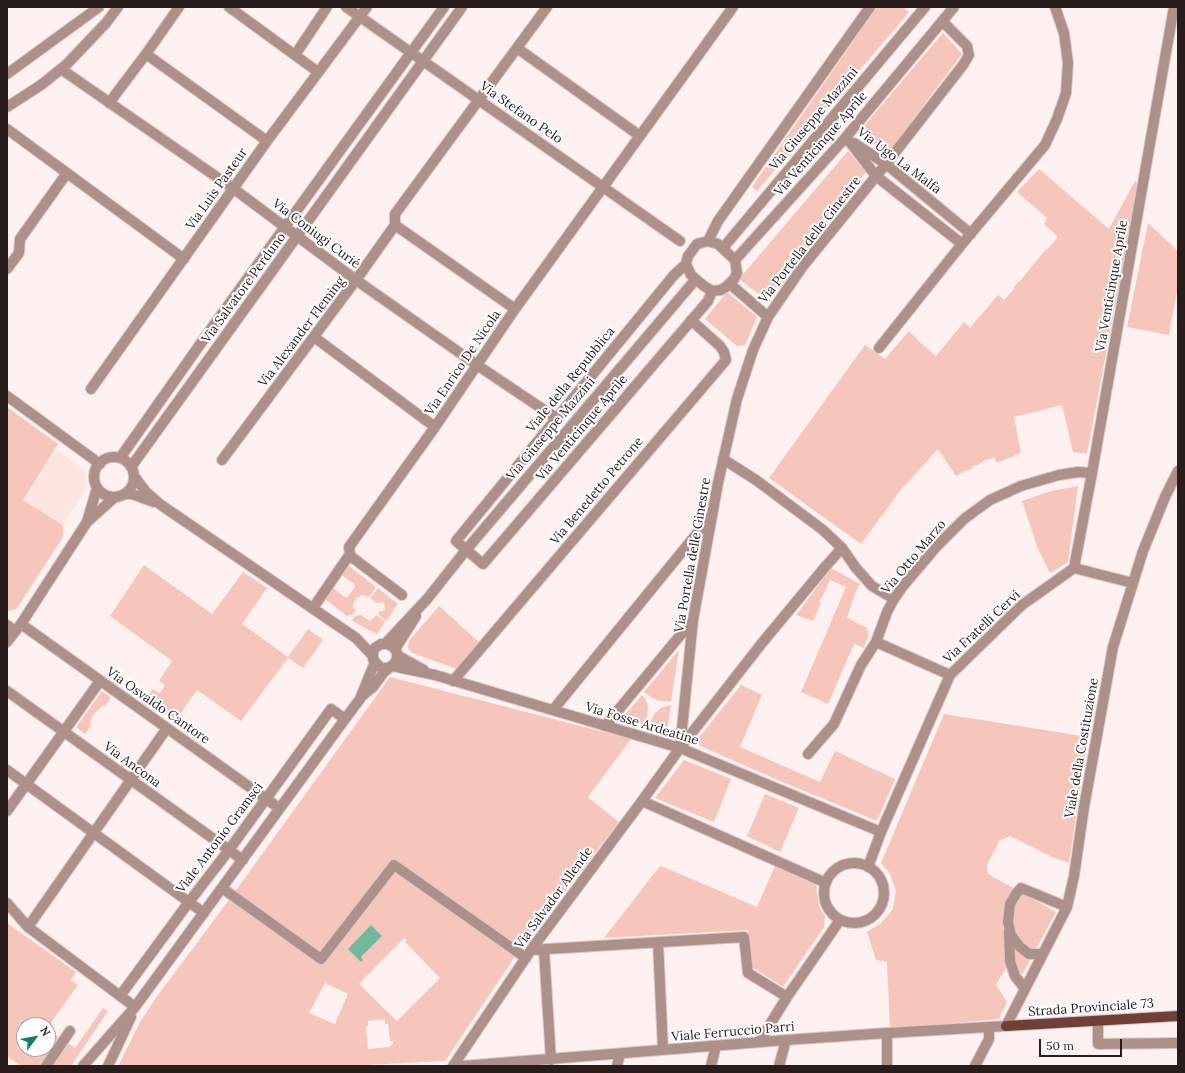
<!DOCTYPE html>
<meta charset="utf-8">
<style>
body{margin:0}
#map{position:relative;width:1185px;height:1073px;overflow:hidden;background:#fef1ef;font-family:Lora,serif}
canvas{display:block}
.frame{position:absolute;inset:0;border:8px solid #281d1b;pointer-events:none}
.north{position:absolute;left:16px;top:1017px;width:40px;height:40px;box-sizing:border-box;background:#fff;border:1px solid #a9a5a4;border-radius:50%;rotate:58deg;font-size:11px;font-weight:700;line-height:16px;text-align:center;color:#281d1b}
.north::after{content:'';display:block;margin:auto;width:14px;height:18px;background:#0c805e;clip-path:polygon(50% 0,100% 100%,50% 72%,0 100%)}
.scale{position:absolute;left:1039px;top:1039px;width:83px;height:18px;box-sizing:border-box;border:2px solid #281d1b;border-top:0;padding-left:5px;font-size:12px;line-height:14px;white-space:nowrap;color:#281d1b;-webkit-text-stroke:3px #fff;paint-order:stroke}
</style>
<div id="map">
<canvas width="1185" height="1073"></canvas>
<div class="frame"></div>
<div class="north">N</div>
<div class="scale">50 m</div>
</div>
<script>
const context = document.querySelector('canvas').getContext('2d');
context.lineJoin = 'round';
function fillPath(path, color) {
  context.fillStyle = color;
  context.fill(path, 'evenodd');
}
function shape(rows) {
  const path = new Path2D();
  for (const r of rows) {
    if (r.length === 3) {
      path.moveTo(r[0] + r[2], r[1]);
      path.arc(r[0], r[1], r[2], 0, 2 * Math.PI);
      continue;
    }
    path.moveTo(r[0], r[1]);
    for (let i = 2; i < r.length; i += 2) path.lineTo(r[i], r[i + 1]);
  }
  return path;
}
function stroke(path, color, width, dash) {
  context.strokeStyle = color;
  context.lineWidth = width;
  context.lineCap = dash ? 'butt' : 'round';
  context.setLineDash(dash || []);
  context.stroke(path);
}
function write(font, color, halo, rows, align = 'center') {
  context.font = font + ' Lora,serif';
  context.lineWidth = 4;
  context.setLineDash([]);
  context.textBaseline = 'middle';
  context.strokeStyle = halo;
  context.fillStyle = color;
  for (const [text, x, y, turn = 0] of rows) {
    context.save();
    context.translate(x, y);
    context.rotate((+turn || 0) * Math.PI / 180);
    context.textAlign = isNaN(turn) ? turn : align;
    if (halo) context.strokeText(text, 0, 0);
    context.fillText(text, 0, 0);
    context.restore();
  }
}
fillPath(shape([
 [56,449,85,471,87,488,63,525,23,500]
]), '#fde5e0');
fillPath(shape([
 [877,7,903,7,909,12,757,191,752,187],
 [943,33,962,54,887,154,858,133],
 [848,151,866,172,769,302,739,279],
 [1039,169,1109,229,1135,181,1138,184,1087,454,1073,452,1062,405,1014,417,1021,453,997,463,994,457,988,460,987,459,976,466,975,465,972,467,973,468,968,471,967,470,956,476,938,449,900,491,861,544,769,478,865,345,885,359,909,331,922,344,936,356,964,322,970,328,998,295,1004,300,1014,289,1013,288,1019,281,1020,281,1046,249,1047,250,1058,237,1044,224,1047,218,1017,192],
 [1148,223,1178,251,1178,287,1169,335,1127,327],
 [727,292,757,317,745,345,737,346,705,319],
 [7,407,58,444,23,500,63,525,63,537,19,605,16,609,7,611],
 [1078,486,1068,562,1050,573,1038,549,1022,501,1051,491],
 [144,565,212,614,243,572,267,588,242,624,288,657,308,629,323,640,303,668,288,658,241,721,197,690,175,721,146,700,153,689,160,693,165,685,159,681,172,661,110,616],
 [349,566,376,587,369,597,362,595,356,598,353,605,353,607,356,611,353,614,347,616,325,599,333,588,345,597,348,596,355,587,354,584,342,575],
 [831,568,860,584,856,591,847,618,867,628,869,634,864,648,854,644,828,704,801,692,846,587,830,580,822,598,821,598,819,602,821,603,813,621,796,615],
 [378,588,398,604,386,621,378,614,379,612,385,610,384,602,377,603,370,598],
 [439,606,480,643,457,669,412,653,408,648,409,641],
 [361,615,370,621,377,615,385,622,377,634,361,626,352,620,355,616],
 [679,650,671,702,661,701,652,698,644,692],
 [390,677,631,739,588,797,619,822,514,958,445,1061,345,1066,118,1066,140,1022,158,995,229,900],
 [404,938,407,940,405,942,440,978,397,1021,359,984],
 [325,983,348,994,335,1024,309,1013],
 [385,1019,385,1024,388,1024,390,1041,393,1041,393,1044,391,1045,390,1047,368,1049,366,1026,368,1026,368,1021],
 [741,685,762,695,740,747,820,782,835,751,895,779,877,821,773,778,698,745,697,740],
 [102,691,111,698,105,706,103,705,93,715,90,724,91,726,85,734,76,727],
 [642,695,646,700,648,706,647,719,644,725,623,717],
 [671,705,667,731,649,726,654,714,661,708],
 [944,714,1088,737,1069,863,1052,857,1010,836,999,841,987,865,988,874,1056,912,1022,975,1010,961,996,985,1007,1002,999,1019,890,1029,887,962,876,960,867,932,881,923,893,909,896,891,889,872,881,863],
 [684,760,731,779,714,822,655,798],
 [765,794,799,808,780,852,747,836],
 [660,866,673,871,757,907,775,866,816,885,819,906,825,917,824,927,783,987,752,967,748,930,604,938],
 [7,923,76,972,71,980,78,985,52,1021,51,1029,53,1033,75,1048,103,1008,108,1011,71,1066,18,1066,18,1064,7,1056],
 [24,1025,48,1025,48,1049,24,1049]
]), '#f6c5bc');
fillPath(shape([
 [371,925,382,936,361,957,363,960,361,962,348,949]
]), '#73b89b');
const minor = shape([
 [229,7,318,72],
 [346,7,680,241],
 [517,48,640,136],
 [146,54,267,141],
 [295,55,327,7],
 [61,69,234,189,356,280,477,365,556,418],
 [7,74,99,7],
 [109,103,146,54,179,7],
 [7,107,41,85,66,65,106,23,118,7],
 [7,129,184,259],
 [846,137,876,176,962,244],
 [854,143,886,164,971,234],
 [395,225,515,309],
 [708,241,718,221,870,7],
 [708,241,718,244,735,260,737,273,734,279,726,287,721,290,712,291,704,286,691,275,686,264,688,256,697,244,708,241],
 [723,248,925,7],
 [735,260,846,137,954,7],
 [686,264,674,275,456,541,483,564,708,301,712,291],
 [7,269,19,253,20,239,67,173],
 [730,284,768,317],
 [314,337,435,427],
 [879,348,962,244,1045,145,1057,119,1066,93,1068,63,1064,33,1055,7],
 [91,389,267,141,367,7],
 [7,396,100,464],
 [114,477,20],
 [120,458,206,336,444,7],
 [723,459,756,480,823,530,842,548,856,568,872,586,894,599],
 [222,460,356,280,395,225,395,214,547,7],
 [131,467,462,7],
 [134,476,146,492,161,505,356,638,373,656],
 [124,494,132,494,154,502],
 [87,522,97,488],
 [349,555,402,595],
 [1074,568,1092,473,1174,7],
 [313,608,350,554,349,547,435,427,515,309,733,7],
 [21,624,279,808],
 [7,625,15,631],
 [7,642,21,624,87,522,115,497],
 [876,642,950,675],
 [385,644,428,598,466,550,696,279],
 [395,649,416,616],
 [397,655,424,670],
 [392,666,435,675,680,748,881,832],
 [453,681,726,360,724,352,720,346,691,320],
 [7,691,243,860],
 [362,696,373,687,384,672,394,664,397,659,397,652,393,647,388,644,381,644,375,648,373,652,373,659,378,665,381,668,389,668],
 [553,710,712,515],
 [605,726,693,620],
 [680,748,693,620,718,483,737,399,753,350,768,317,803,266,886,164,963,65,969,55,967,46,942,21],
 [808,754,834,724,861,665,876,642,887,612,894,599,903,586,937,546,964,519,990,500,1021,486,1059,475,1078,472,1092,473],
 [7,770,204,913],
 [642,801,826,883],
 [7,811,100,681],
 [854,893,30],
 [868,867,881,832,950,675,1022,605,1074,568,1133,583],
 [222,888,321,959,394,865,526,958],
 [7,903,28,927,135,1007],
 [28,927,167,728],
 [1009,932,1010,961,1015,976,1025,989],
 [658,942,663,1050],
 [531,950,744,937,748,973,787,997],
 [544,950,551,1060],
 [1043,954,1029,954,1020,947,1011,935,1008,922,1010,904,1016,894,1021,888,1067,907],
 [120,996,189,902,229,850,331,709,345,719],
 [1098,1021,1098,1044,1178,1043],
 [759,1042,787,997,840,920],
 [46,1066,70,1031],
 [83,1066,135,1007,345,719,360,699,375,662],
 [108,1066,131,1017],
 [453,1066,531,950,642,801,680,748,762,643,825,567,842,548],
 [462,1066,786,1040,887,1033,1006,1026,1067,907,1074,876,1084,807,1113,647,1143,551,1165,497,1178,471],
 [617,1066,620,1054],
 [711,1066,716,1046],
 [779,1066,786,1040],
 [887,1066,887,1033],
 [975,1066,989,1039,989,1027]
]);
const major = shape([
 [1006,1026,1178,1016]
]);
stroke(minor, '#d7cbc9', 12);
stroke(major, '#d7cbc9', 12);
stroke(minor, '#ae908b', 10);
stroke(major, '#703f37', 10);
write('13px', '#281d1b', '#fff', [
 ["Via Stefano Pelo",521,113,35],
 ["Via Giuseppe Mazzini",814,119,-50],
 ["Via Venticinque Aprile",821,144,-49],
 ["Via Ugo La Malfa",899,161,37],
 ["Via Luis Pasteur",217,189,-55],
 ["Via Coniugi Curié",316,234,37],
 ["Via Portella delle Ginestre",810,240,-52],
 ["Via Venticinque Aprile",1112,286,-80],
 ["Via Salvatore Perduno",244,288,-54],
 ["Via Alexander Fleming",302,332,-53],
 ["Via Enrico De Nicola",463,363,-56],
 ["Viale della Repubblica",571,380,-51],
 ["Via Venticinque Aprile",582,428,-50],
 ["Via Giuseppe Mazzini",551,429,-50],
 ["Via Benedetto Petrone",597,491,-50],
 ["Via Portella delle Ginestre",693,555,-80],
 ["Via Otto Marzo",914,557,-50],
 ["Via Fratelli Cervi",982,627,-43],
 ["Via Osvaldo Cantore",158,706,35],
 ["Via Fosse Ardeatine",642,724,17],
 ["Viale della Costituzione",1082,748,-80],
 ["Via Ancona",132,765,36],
 ["Viale Antonio Gramsci",220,838,-53],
 ["Via Salvador Allende",554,898,-54],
 ["Strada Provinciale 73",1091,1008,-4],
 ["Viale Ferruccio Parri",733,1032,-5]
]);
</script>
